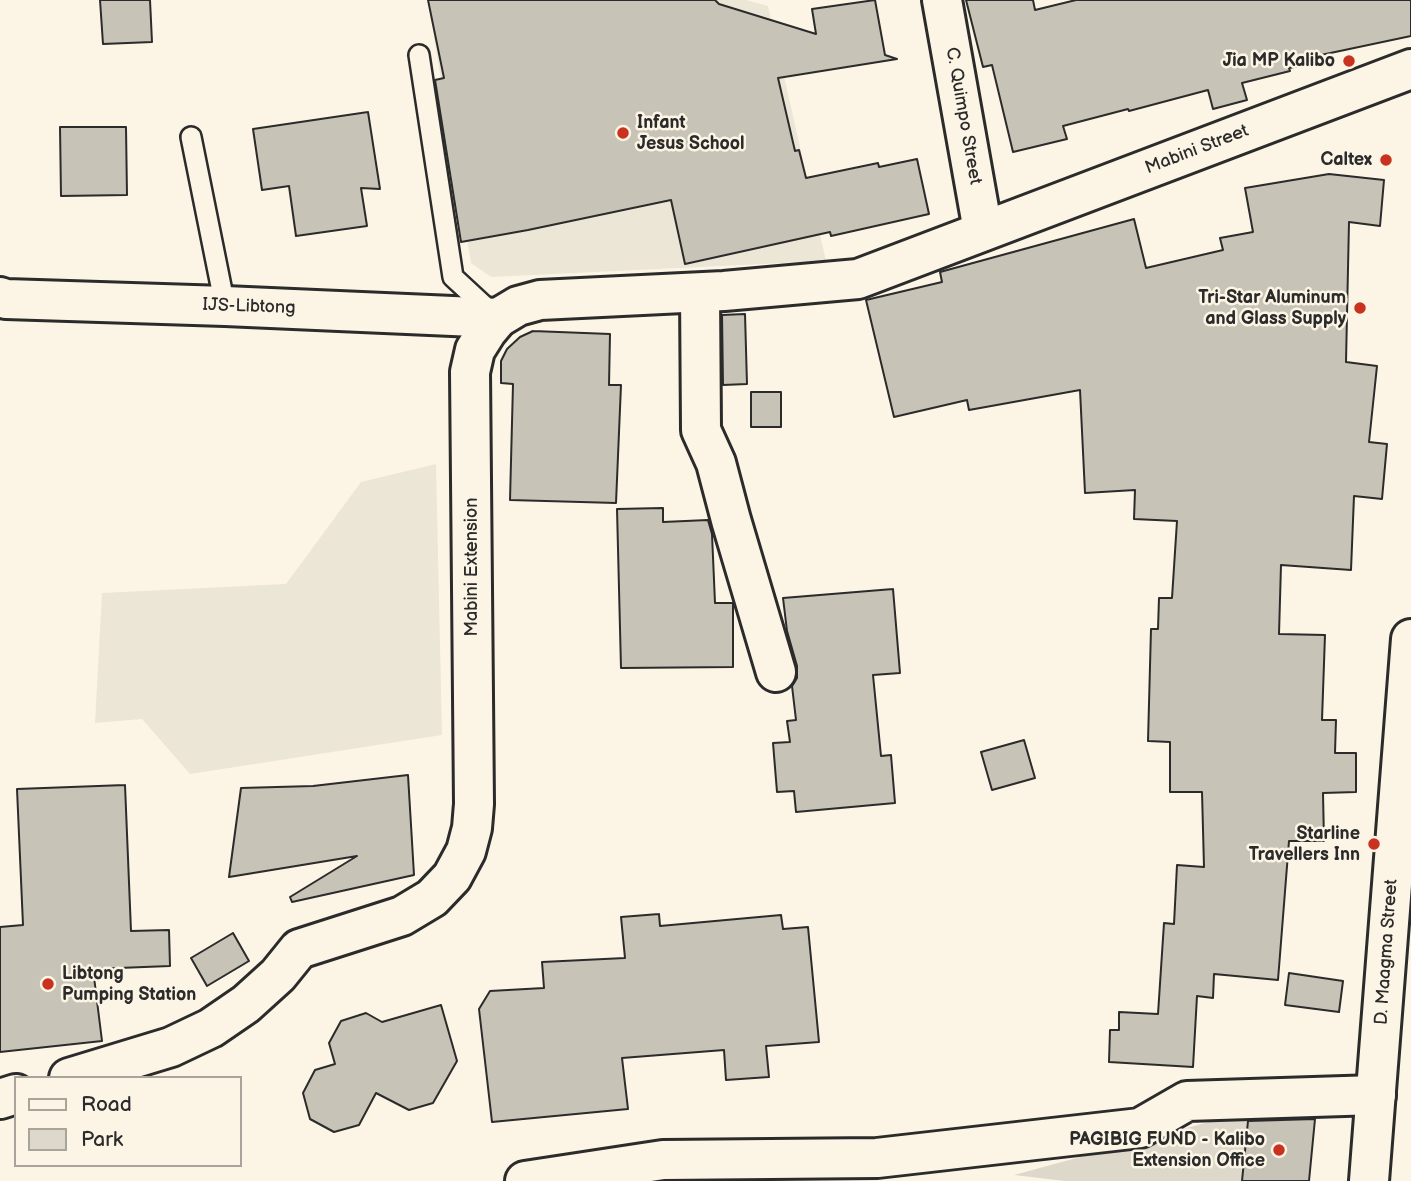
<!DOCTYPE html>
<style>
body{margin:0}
#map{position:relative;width:1411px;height:1181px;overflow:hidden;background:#fcf5e5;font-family:"Balsamiq Sans",sans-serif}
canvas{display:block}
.legend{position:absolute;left:14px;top:1076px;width:228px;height:91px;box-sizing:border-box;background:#fcf5e5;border:2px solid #a8a49b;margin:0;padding:9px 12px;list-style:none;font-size:21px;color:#2b2b2b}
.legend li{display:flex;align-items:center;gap:14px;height:35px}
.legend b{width:35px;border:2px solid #a8a49b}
</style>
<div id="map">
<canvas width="1411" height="1181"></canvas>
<ul class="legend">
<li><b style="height:9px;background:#fcf5e5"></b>Road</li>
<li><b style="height:19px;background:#ded8ca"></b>Park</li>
</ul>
</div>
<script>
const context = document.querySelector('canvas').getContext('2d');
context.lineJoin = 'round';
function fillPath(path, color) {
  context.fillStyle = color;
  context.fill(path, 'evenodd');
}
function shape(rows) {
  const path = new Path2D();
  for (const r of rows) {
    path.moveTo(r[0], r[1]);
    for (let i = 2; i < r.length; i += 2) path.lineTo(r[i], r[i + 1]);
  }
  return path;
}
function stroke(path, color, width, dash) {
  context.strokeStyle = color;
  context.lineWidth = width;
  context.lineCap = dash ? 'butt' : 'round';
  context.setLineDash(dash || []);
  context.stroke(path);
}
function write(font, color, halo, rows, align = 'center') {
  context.font = font + ' "Balsamiq Sans",sans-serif';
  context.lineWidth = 5;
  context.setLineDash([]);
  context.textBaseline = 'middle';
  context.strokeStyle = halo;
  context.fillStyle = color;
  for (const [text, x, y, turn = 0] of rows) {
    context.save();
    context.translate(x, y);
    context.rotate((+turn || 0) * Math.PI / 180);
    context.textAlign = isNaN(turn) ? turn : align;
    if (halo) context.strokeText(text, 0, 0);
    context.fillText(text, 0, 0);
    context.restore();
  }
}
fillPath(shape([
 [428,0,746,0,768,6,826,261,491,277,471,263],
 [436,464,442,735,190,774,142,719,95,723,102,593,286,584,361,482]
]), '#ece6d7');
fillPath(shape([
 [1249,1111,1242,1181,1065,1181,1014,1175]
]), '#ded8ca');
const building = shape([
 [100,0,150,0,152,42,103,44,100,0],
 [428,0,715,0,719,4,816,34,812,9,875,0,885,55,897,59,778,78,795,151,799,150,806,178,878,163,879,167,917,159,929,214,831,236,830,232,685,264,671,200,528,230,461,242,435,80,444,78,428,0],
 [966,0,1033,0,1035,10,1076,0,1411,0,1411,36,1321,55,1323,62,1289,68,1290,71,1242,83,1247,100,1213,109,1208,90,1129,111,1128,109,1063,126,1067,139,1013,152,992,65,983,67,966,0],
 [368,112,380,189,361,188,367,226,296,236,289,186,262,190,253,129,368,112],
 [60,127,126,127,127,195,61,196,60,127],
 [1329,174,1384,180,1380,226,1349,222,1346,362,1377,366,1369,442,1387,444,1382,499,1354,496,1351,570,1281,565,1279,634,1325,635,1322,720,1336,720,1335,753,1356,753,1356,792,1323,793,1324,841,1289,841,1278,980,1214,974,1213,998,1197,996,1193,1067,1109,1062,1110,1030,1119,1030,1119,1012,1158,1014,1164,923,1174,924,1177,865,1204,867,1202,792,1170,792,1170,742,1148,741,1151,629,1158,629,1159,598,1172,598,1177,521,1134,519,1135,490,1085,493,1080,390,969,410,967,400,894,417,866,300,942,282,940,272,1134,219,1146,268,1223,250,1220,238,1253,232,1245,188,1329,174],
 [745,314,747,384,723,385,722,315,745,314],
 [533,331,610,334,609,385,621,385,616,503,510,500,513,384,501,383,501,361,507,349,520,337,533,331],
 [751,392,781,392,781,427,751,427,751,392],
 [663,508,663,522,708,520,712,534,715,603,733,603,733,667,621,668,617,509,663,508],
 [893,589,900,673,873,675,881,756,891,755,895,803,796,812,794,791,777,792,773,743,790,742,787,721,796,720,792,686,797,678,797,666,787,631,783,598,893,589],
 [1024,740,1035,778,992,790,981,752,1024,740],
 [408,775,414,875,292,902,290,897,357,856,229,877,241,788,313,786,408,775],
 [125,785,131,931,169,930,170,966,93,969,102,1041,0,1052,0,927,23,925,17,789,125,785],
 [659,914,660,926,781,915,783,929,808,927,819,1042,766,1046,769,1077,726,1080,724,1050,622,1058,628,1109,492,1122,479,1009,490,991,544,988,542,962,625,958,621,917,659,914],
 [233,933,249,961,207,986,191,958,233,933],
 [1289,973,1343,981,1339,1012,1285,1005,1289,973],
 [441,1005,457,1061,433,1103,409,1110,376,1093,359,1125,334,1132,310,1119,303,1093,315,1070,335,1064,329,1043,341,1021,366,1013,382,1022,441,1005],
 [1315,1119,1309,1181,1242,1181,1248,1121,1315,1119]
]);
fillPath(building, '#c8c3b7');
stroke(building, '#2b2b2b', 2);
const service = shape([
 [419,55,453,277,493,314],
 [191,137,225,306]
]);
const minor = shape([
 [942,0,983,231],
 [700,293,701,430,716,463,731,520,776,672],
 [0,297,6,299,225,306,498,318],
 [525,1181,663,1160,877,1158,1140,1128,1187,1101,1376,1095]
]);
const tertiary = shape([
 [69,1078,171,1047,211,1028,246,1004,278,975,299,949,402,916,432,898,452,877,466,851,472,828,474,804,470,372,475,350,487,331,498,318,518,306,540,300,724,291,858,279,1411,69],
 [0,1099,16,1094]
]);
const primary = shape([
 [1369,1181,1411,639]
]);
stroke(service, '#2b2b2b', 24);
stroke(minor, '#2b2b2b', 44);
stroke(tertiary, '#2b2b2b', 44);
stroke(primary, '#2b2b2b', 44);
stroke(service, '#fcf5e5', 19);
stroke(minor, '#fcf5e5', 38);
stroke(tertiary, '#fcf5e5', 38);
stroke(primary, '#fcf5e5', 38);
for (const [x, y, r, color] of [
 [1349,61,7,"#c8321e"],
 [623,133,7,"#c8321e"],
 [1386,160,7,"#c8321e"],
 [1360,308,7,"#c8321e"],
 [1374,844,7,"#c8321e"],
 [48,984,7,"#c8321e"],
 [1279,1150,7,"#c8321e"]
]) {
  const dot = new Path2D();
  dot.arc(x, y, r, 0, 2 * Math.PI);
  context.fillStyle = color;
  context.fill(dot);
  stroke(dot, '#fcf5e5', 2.5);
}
write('bold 18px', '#2b2b2b', '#fcf5e5', [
 ["Jia MP Kalibo",1335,61],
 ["Infant",637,123,"left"],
 ["Jesus School",637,144,"left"],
 ["Caltex",1372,160],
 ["Tri-Star Aluminum",1346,298],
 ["and Glass Supply",1346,319],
 ["Starline",1360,834],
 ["Travellers Inn",1360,855],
 ["Libtong",62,974,"left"],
 ["Pumping Station",62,995,"left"],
 ["PAGIBIG FUND - Kalibo",1265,1140],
 ["Extension Office",1265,1161]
], 'right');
write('18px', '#2b2b2b', '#fcf5e5', [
 ["C. Quimpo Street",963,116,80],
 ["Mabini Street",1197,150,-21],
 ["IJS-Libtong",249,307,2],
 ["Mabini Extension",472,567,-90],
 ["D. Maagma Street",1387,952,-86]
]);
</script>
